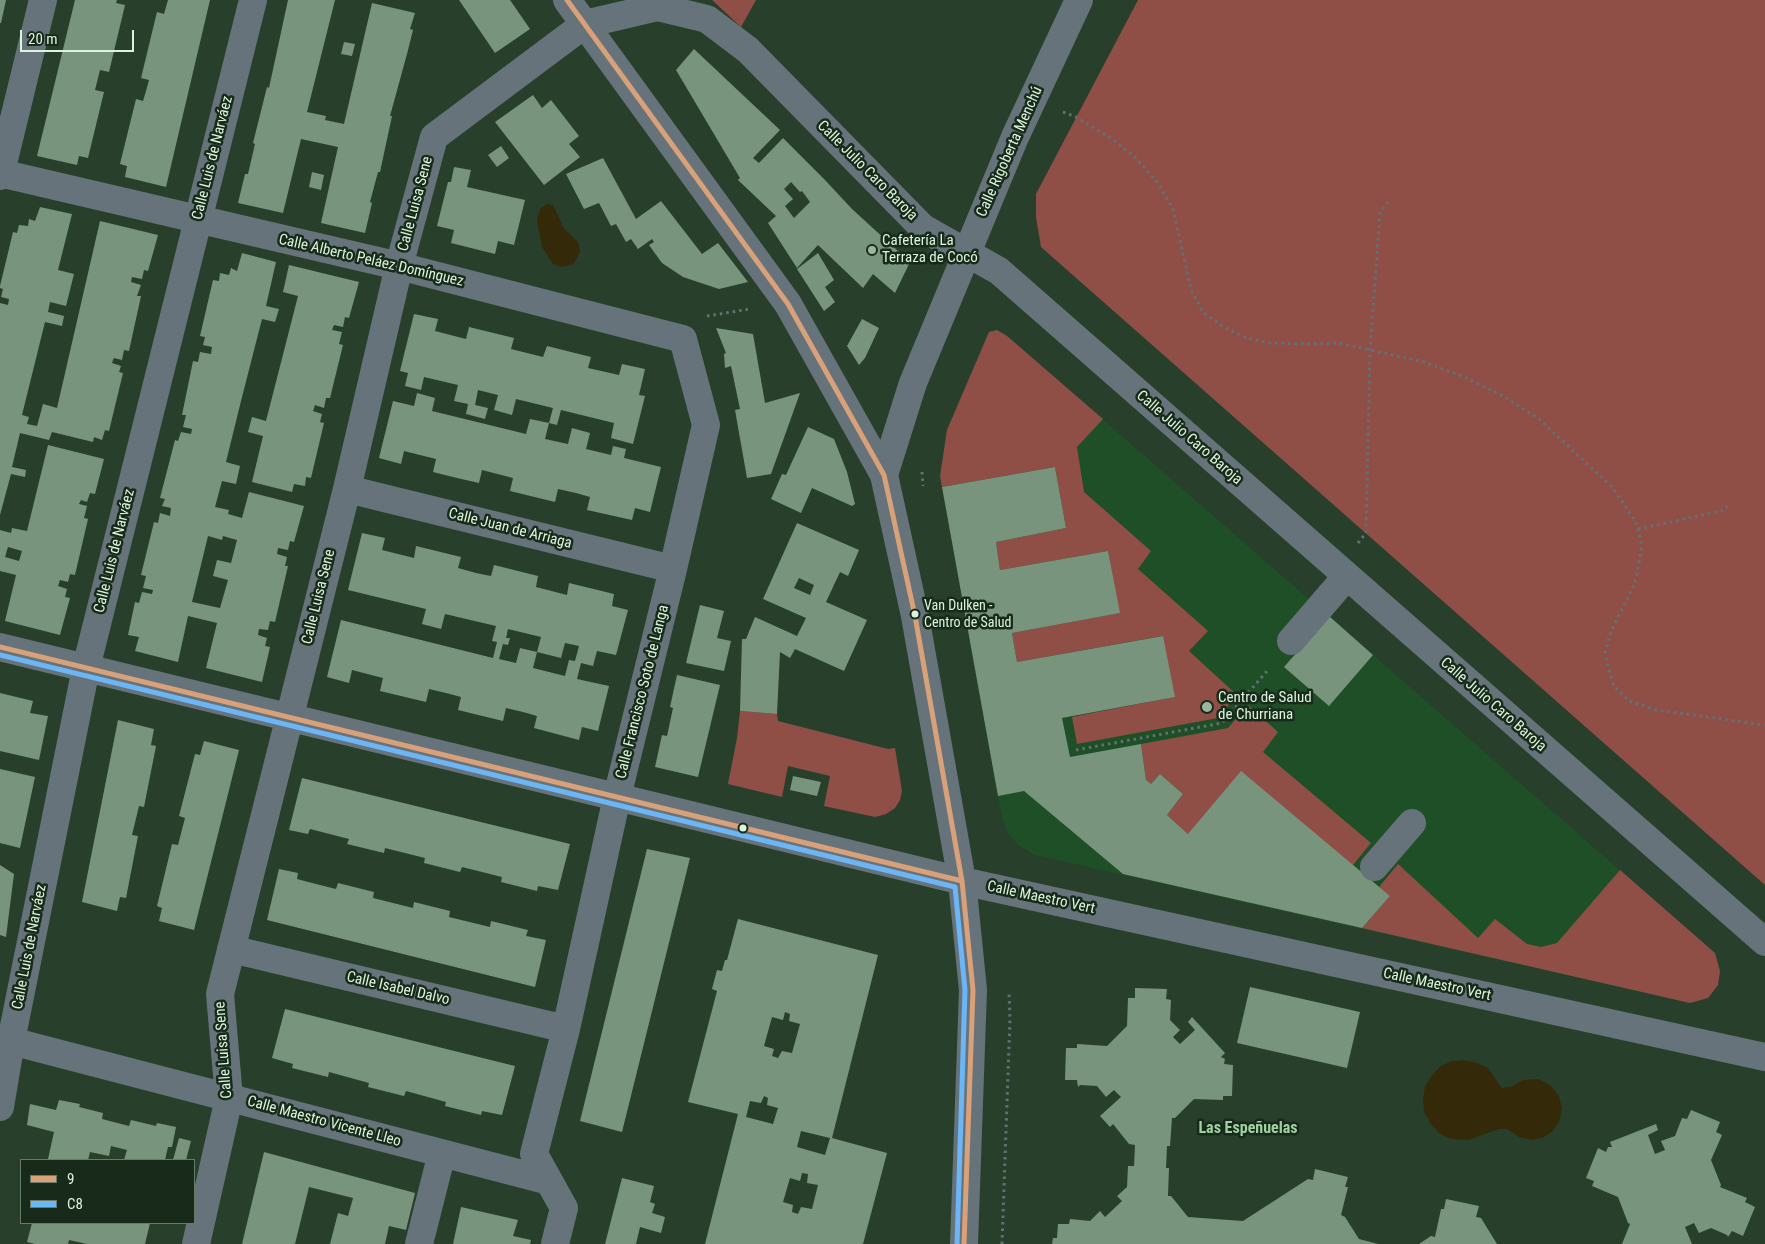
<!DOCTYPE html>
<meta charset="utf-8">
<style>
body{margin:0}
#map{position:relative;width:1765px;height:1244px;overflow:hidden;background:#28402b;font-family:"Roboto Condensed",sans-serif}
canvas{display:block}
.legend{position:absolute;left:20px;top:1159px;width:175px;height:65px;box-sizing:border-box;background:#182b1a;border:1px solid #667b68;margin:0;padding:6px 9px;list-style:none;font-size:15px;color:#dbf4dc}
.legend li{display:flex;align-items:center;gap:10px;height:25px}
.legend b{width:25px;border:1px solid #667b68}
.scale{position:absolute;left:20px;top:30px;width:114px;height:22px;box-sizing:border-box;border:2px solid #dbf4dc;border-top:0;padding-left:6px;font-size:15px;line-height:18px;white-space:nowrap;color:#dbf4dc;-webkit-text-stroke:4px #182b1a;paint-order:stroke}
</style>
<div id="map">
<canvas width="1765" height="1244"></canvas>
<ul class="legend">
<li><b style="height:6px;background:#d9a179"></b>9</li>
<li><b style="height:6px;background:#6db6f5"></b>C8</li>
</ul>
<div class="scale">20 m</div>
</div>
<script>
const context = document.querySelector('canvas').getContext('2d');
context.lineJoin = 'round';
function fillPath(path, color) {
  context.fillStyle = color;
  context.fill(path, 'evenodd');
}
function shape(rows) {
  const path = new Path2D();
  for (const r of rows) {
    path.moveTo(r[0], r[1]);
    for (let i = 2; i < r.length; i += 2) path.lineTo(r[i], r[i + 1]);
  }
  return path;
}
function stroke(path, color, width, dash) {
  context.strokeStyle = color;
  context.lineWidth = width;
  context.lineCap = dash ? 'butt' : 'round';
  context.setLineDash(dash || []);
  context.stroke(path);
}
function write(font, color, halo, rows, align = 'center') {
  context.font = font + ' "Roboto Condensed",sans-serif';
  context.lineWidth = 5;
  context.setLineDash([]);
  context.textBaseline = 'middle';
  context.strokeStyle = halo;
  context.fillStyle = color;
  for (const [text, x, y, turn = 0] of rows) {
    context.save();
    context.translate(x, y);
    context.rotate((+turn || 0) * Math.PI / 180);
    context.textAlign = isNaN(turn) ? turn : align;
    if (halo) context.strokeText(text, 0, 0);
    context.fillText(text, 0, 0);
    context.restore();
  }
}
fillPath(shape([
 [997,330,1007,336,1715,953,1720,971,1718,985,1708,998,1690,1003,1035,855,1017,844,1007,832,1002,817,940,476,947,430,989,332]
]), '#1e4f26');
fillPath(shape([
 [712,0,756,0,741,27],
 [1138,0,1765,0,1765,885,1041,247,1036,217,1036,194],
 [997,330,1007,336,1103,419,1077,447,1084,492,1151,551,1138,569,1208,631,1189,651,1237,695,1218,718,1077,744,1072,717,1174,697,1162,636,1017,662,1012,633,1119,613,1108,551,1000,570,996,542,1066,528,1055,467,942,487,940,476,947,430,989,332],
 [1248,705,1278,732,1263,752,1371,843,1353,865,1188,834,1167,815,1183,794,1160,774,1151,784,1146,780,1141,744,1228,728],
 [740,711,777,714,778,721,888,749,895,748,902,791,900,800,895,808,886,814,875,817,824,806,830,776,788,766,782,797,728,784,737,738],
 [1398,864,1478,938,1495,919,1527,944,1541,947,1557,943,1620,870,1715,953,1720,971,1718,985,1708,998,1690,1003,1362,928,1390,896,1379,887]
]), '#8f4f46');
fillPath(shape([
 [547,204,553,205,564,228,578,242,580,252,574,264,562,267,553,264,542,247,537,220,540,209],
 [1465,1060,1477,1063,1488,1068,1502,1088,1510,1087,1523,1080,1538,1079,1550,1085,1559,1096,1562,1109,1559,1122,1552,1132,1542,1138,1531,1140,1519,1137,1507,1129,1499,1129,1468,1140,1452,1139,1440,1134,1431,1124,1424,1112,1423,1100,1425,1086,1432,1075,1441,1066,1452,1061]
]), '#342909');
fillPath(shape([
 [0,0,6,0,1,23,0,23],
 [75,0,117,0,116,3,125,5,109,72,100,70,95,90,104,92,88,158,79,156,77,165,37,156],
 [168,0,210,0,166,187,125,177,127,166,120,164,136,99,143,101,146,91,149,80,141,78,157,12,164,14],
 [288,0,335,0,307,112,326,116,325,120,344,124,372,3,415,13,410,29,413,30,407,54,390,116,392,116,380,172,378,172,370,202,372,203,365,233,321,223,338,147,301,139,283,213,238,203,245,174,248,174,255,144,253,143,267,87,269,88],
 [459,0,510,0,530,29,495,53],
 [344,42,355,44,352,56,341,54],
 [694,49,780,130,753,158,759,163,783,138,825,180,852,209,910,262,895,293,873,274,863,288,818,245,797,268,768,223,776,216,738,180,740,178,676,70],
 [791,182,800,192,802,191,810,202,794,218,785,206,793,199,784,189],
 [533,95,542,108,551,100,579,136,569,144,580,157,544,185,495,122],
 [501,146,509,158,497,167,488,155],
 [603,158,636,219,661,201,702,254,718,243,748,282,719,289,683,277,662,263,649,245,654,242,652,239,638,249,631,239,626,242,616,224,611,226,599,203,584,209,566,174],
 [454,167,471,170,467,187,525,200,514,245,498,241,495,254,451,243,454,230,437,226,448,182,451,182],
 [312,172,324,175,321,190,309,187],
 [40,207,72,214,58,270,74,274,66,306,50,302,48,312,64,316,62,326,45,322,22,415,29,417,27,424,37,426,43,404,57,408,100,221,158,235,148,271,144,270,142,279,132,277,131,282,141,285,137,296,141,296,129,351,124,350,122,360,114,358,113,360,112,363,121,366,119,372,123,373,109,431,105,430,102,440,94,437,93,442,52,432,49,440,20,433,12,467,26,470,25,477,11,474,0,515,0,303,8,305,9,299,1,297,3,289,0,288,0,286,13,232,17,233,19,225,28,226,29,219,35,221],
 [242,253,276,262,266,306,279,309,275,322,262,319,241,401,226,462,240,466,236,484,222,481,215,507,229,510,228,514,242,518,249,492,304,506,294,542,290,541,288,550,278,548,277,554,287,557,285,566,288,566,275,622,270,621,268,630,259,629,258,635,267,638,265,646,270,647,262,682,206,668,217,623,188,616,178,662,135,651,139,637,128,635,135,602,139,603,142,592,152,594,153,590,143,588,146,576,141,575,154,522,158,523,160,513,170,516,171,508,162,506,165,499,160,498,175,440,178,441,181,432,191,434,192,429,183,427,186,415,182,415,193,361,198,362,200,352,211,354,212,347,203,345,205,337,200,336,213,280,219,281,220,273,229,275,231,268,237,271],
 [208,536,222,540,223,536,237,540,231,563,217,560,213,576,228,580,220,608,192,602],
 [818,253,834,280,825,287,835,302,824,311,797,269],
 [289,265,359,282,349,318,345,317,343,327,334,325,332,330,342,332,339,344,343,345,330,398,326,398,324,408,315,405,313,411,322,414,320,422,324,423,311,478,306,477,305,486,294,484,292,492,252,482,263,436,248,432,252,417,266,421,298,296,283,292],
 [414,314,438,319,435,331,466,339,469,327,514,338,511,349,543,357,547,346,591,357,588,368,619,375,622,364,645,369,639,395,645,396,633,444,611,438,614,423,561,410,557,425,549,423,553,408,516,399,512,415,494,410,498,395,478,390,475,405,488,408,485,419,466,414,468,404,454,401,458,385,424,377,421,390,405,386,408,373,400,371],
 [862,319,879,328,865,358,859,365,847,346],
 [716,328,753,334,765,403,800,393,771,474,747,478,735,410,740,409,731,366,725,368,724,354,726,353],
 [417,393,435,398,432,411,526,434,530,419,549,423,545,439,568,444,572,428,590,433,586,449,611,455,613,446,626,449,624,458,661,467,650,512,635,508,632,520,587,510,590,497,576,493,558,489,555,502,510,491,513,478,482,470,479,483,457,478,433,472,436,459,404,451,401,464,379,458,393,401,414,406],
 [808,427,834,439,847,472,855,504,852,506,812,488,801,513,771,499,782,474,786,475],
 [48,445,104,459,95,494,90,493,87,502,81,500,79,504,87,506,84,518,88,519,75,575,70,574,68,582,60,580,58,586,67,589,65,597,70,598,60,635,5,621,16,575,0,571,0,530,11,533,12,528,27,531],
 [8,547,22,551,19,561,5,557],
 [1055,467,1066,528,996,542,1000,570,1108,551,1120,613,1012,633,1017,662,1163,636,1175,697,1062,718,1070,757,1141,744,1146,780,1151,784,1160,774,1183,794,1167,815,1188,834,1241,771,1390,896,1362,928,1123,874,1024,791,998,796,942,487],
 [797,523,859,550,848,576,840,572,826,602,867,620,844,671,795,649,790,658,780,652,777,714,740,711,742,639,746,639,755,617,797,636,806,618,763,599],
 [799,578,814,585,810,595,794,588],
 [362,533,385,538,382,550,414,558,416,546,461,557,458,568,476,573,491,576,494,565,538,576,536,587,567,595,569,583,614,594,612,606,628,610,616,655,597,651,593,666,581,663,577,679,609,686,598,731,582,727,579,740,534,728,537,716,523,712,506,708,503,721,458,710,461,697,446,693,429,689,426,702,380,691,383,678,352,670,349,683,327,677,341,620,493,658,497,642,492,641,496,626,445,614,441,629,422,624,426,609,348,590],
 [508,629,541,637,537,652,520,648,516,663,499,659,503,644,508,645,510,638,506,638],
 [565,643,579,646,575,661,569,660,565,676,533,668,537,652,561,658],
 [700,605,724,611,717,638,731,641,724,671,686,663],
 [1329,616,1373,655,1329,706,1284,667],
 [677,675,720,685,698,777,655,767,662,735,667,736,673,708,670,707],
 [0,693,33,701,30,713,48,716,39,760,0,751],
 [118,720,154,729,151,745,156,746,144,807,139,806,132,835,138,836,126,898,120,897,117,911,82,902],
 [204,741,239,750,194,930,159,921,162,908,157,906,172,844,178,845,185,818,179,816,195,754,200,755],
 [0,769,35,777,20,848,0,843],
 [793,776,821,782,817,796,790,790],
 [302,778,570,844,558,890,538,886,537,891,501,882,502,877,462,867,460,872,424,863,425,858,385,848,384,853,347,844,349,839,310,829,308,834,289,830],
 [647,849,690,858,622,1132,580,1121],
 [0,865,14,874,6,937,0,935],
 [279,869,298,873,297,879,316,884,336,889,338,883,374,892,373,898,413,908,414,902,450,911,449,917,490,927,491,921,528,930,526,936,546,940,535,987,267,920],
 [738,919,878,955,832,1138,887,1153,863,1244,705,1244,738,1114,688,1102,717,991,712,989,717,970,722,971,725,960,727,960],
 [785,1012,790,1014,789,1021,800,1024,792,1053,782,1051,778,1058,772,1056,774,1049,764,1046,772,1017,783,1020],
 [764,1096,768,1098,767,1105,778,1108,773,1124,746,1117,750,1101,761,1103],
 [801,1131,830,1138,825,1155,797,1147],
 [802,1173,808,1174,807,1183,818,1185,812,1209,801,1207,798,1214,792,1212,793,1205,783,1202,790,1178,800,1181],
 [1250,987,1360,1012,1347,1068,1237,1043],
 [1135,988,1167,989,1166,999,1171,1000,1170,1020,1180,1030,1173,1037,1180,1044,1195,1030,1188,1022,1192,1017,1225,1053,1221,1057,1225,1059,1224,1064,1233,1065,1232,1096,1223,1096,1223,1100,1194,1099,1175,1118,1172,1118,1170,1146,1167,1146,1166,1168,1169,1168,1168,1196,1171,1196,1188,1217,1243,1221,1308,1179,1313,1180,1315,1169,1348,1177,1345,1187,1348,1187,1341,1215,1345,1217,1359,1239,1378,1244,1052,1244,1053,1238,1057,1238,1058,1224,1069,1224,1070,1219,1090,1221,1100,1211,1105,1217,1122,1201,1117,1196,1127,1187,1128,1166,1134,1166,1135,1145,1129,1144,1113,1124,1110,1127,1100,1116,1121,1097,1114,1090,1106,1097,1097,1086,1080,1085,1078,1087,1077,1080,1065,1080,1066,1048,1077,1048,1077,1044,1107,1046,1127,1026,1128,998,1135,998],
 [285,1009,515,1066,502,1115,482,1111,481,1115,445,1106,446,1102,406,1091,404,1096,368,1087,369,1083,329,1072,328,1077,292,1068,293,1064,272,1058],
 [59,1100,80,1104,79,1107,103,1113,102,1119,129,1126,131,1120,156,1126,157,1123,176,1127,172,1147,168,1147,165,1160,124,1160,127,1150,111,1146,109,1156,90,1152,88,1160,48,1159,54,1132,27,1125,30,1104,56,1110],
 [1691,1110,1720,1122,1716,1132,1722,1135,1711,1160,1721,1185,1720,1187,1747,1198,1745,1202,1755,1207,1743,1236,1732,1231,1728,1237,1727,1235,1711,1228,1699,1233,1694,1223,1685,1227,1692,1244,1622,1244,1630,1224,1628,1223,1618,1197,1592,1186,1594,1181,1586,1178,1598,1148,1606,1152,1608,1147,1612,1147,1610,1142,1656,1124,1658,1130,1648,1135,1655,1154,1665,1150,1661,1141,1675,1136,1682,1118,1687,1119],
 [179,1138,191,1141,186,1160,173,1160],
 [264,1152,415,1193,406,1230,389,1226,385,1244,330,1244,338,1213,348,1216,353,1198,309,1187,295,1244,242,1244],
 [622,1178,654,1186,650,1202,655,1204,652,1213,665,1217,661,1233,640,1227,636,1244,605,1244],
 [1446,1199,1479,1206,1476,1217,1481,1218,1497,1244,1419,1244,1431,1236,1435,1237,1441,1209,1444,1209],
 [461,1207,518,1220,513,1236,531,1240,530,1244,453,1244],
 [32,1223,150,1223,145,1244,87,1244,69,1240,68,1244,35,1244,27,1242]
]), '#79947c');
stroke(shape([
 [1063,112,1076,117,1109,137,1135,157,1157,182,1173,209,1191,290,1203,312,1222,326,1246,338,1270,343,1310,344,1339,343,1424,362,1462,376,1503,396,1538,418,1612,487,1636,522,1642,546,1635,583,1611,631,1605,653,1613,685,1629,701,1657,710,1765,725],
 [707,316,750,309],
 [922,472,923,486],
 [1638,529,1721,511,1731,504],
 [1358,543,1366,533,1370,350,1380,213,1389,200],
 [1076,750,1222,723,1267,671],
 [1002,1244,1010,1018,1009,993]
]), '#647073', 3, [2.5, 4]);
stroke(shape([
 [567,0,788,304,884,475,915,616,962,881,973,990,964,1244],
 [0,173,399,266,683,339,706,425,673,569,617,797,566,1029,534,1154,564,1208,555,1244],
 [0,176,43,0],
 [884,475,913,383,1015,137,1079,0],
 [347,489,673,569],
 [1291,641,1347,576],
 [0,647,962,881,1765,1057],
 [1374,867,1412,823],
 [231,949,566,1029],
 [11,1041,549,1181],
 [0,1107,11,1041,86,668,253,0],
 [196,1244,229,1098,220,994,347,489,399,266,434,137,585,24,657,7,707,19,748,50,923,228,999,271,1765,942],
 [419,1244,442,1153]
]), '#66737a', 28);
stroke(shape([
 [567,0,788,304,884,475,915,616,962,881,973,990,964,1244],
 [0,647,962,881]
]), '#d9a179', 5);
stroke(shape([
 [0,655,955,887,965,990,957,1244]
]), '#6db6f5', 5);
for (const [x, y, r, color] of [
 [872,250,5,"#9cb59e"],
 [915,614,4.5,"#dbf4dc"],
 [1207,707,6,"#9cb59e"],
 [743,828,4.5,"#dbf4dc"]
]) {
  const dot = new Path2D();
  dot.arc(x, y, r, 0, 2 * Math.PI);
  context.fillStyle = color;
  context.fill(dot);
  stroke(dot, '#182b1a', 2);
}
write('14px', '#dbf4dc', '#182b1a', [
 ["Van Dulken -",924,606],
 ["Centro de Salud",924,623]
], 'left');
write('15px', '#dbf4dc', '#182b1a', [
 ["Calle Rigoberta Menchú",1010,152,-66],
 ["Calle Luis de Narváez",213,158,-76],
 ["Calle Julio Caro Baroja",867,171,45],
 ["Calle Luisa Sene",416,204,-75],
 ["Calle Alberto Peláez Domínguez",371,261,13],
 ["Calle Julio Caro Baroja",1189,438,41],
 ["Calle Juan de Arriaga",510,529,14],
 ["Calle Luis de Narváez",115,551,-76],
 ["Calle Luisa Sene",319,597,-76],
 ["Calle Francisco Soto de Langa",643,692,-76],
 ["Calle Julio Caro Baroja",1493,705,41],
 ["Calle Maestro Vert",1041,898,12],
 ["Calle Luis de Narváez",30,947,-79],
 ["Calle Maestro Vert",1437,985,12],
 ["Calle Isabel Dalvo",398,989,13],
 ["Calle Luisa Sene",224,1050,-94],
 ["Calle Maestro Vicente Lleo",324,1122,15]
]);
write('15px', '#dbf4dc', '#182b1a', [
 ["Cafetería La",882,241],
 ["Terraza de Cocó",882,258],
 ["Centro de Salud",1218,698],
 ["de Churriana",1218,715]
], 'left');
write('bold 16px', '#a0d1a3', '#182b1a', [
 ["Las Espeñuelas",1248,1129]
]);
</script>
